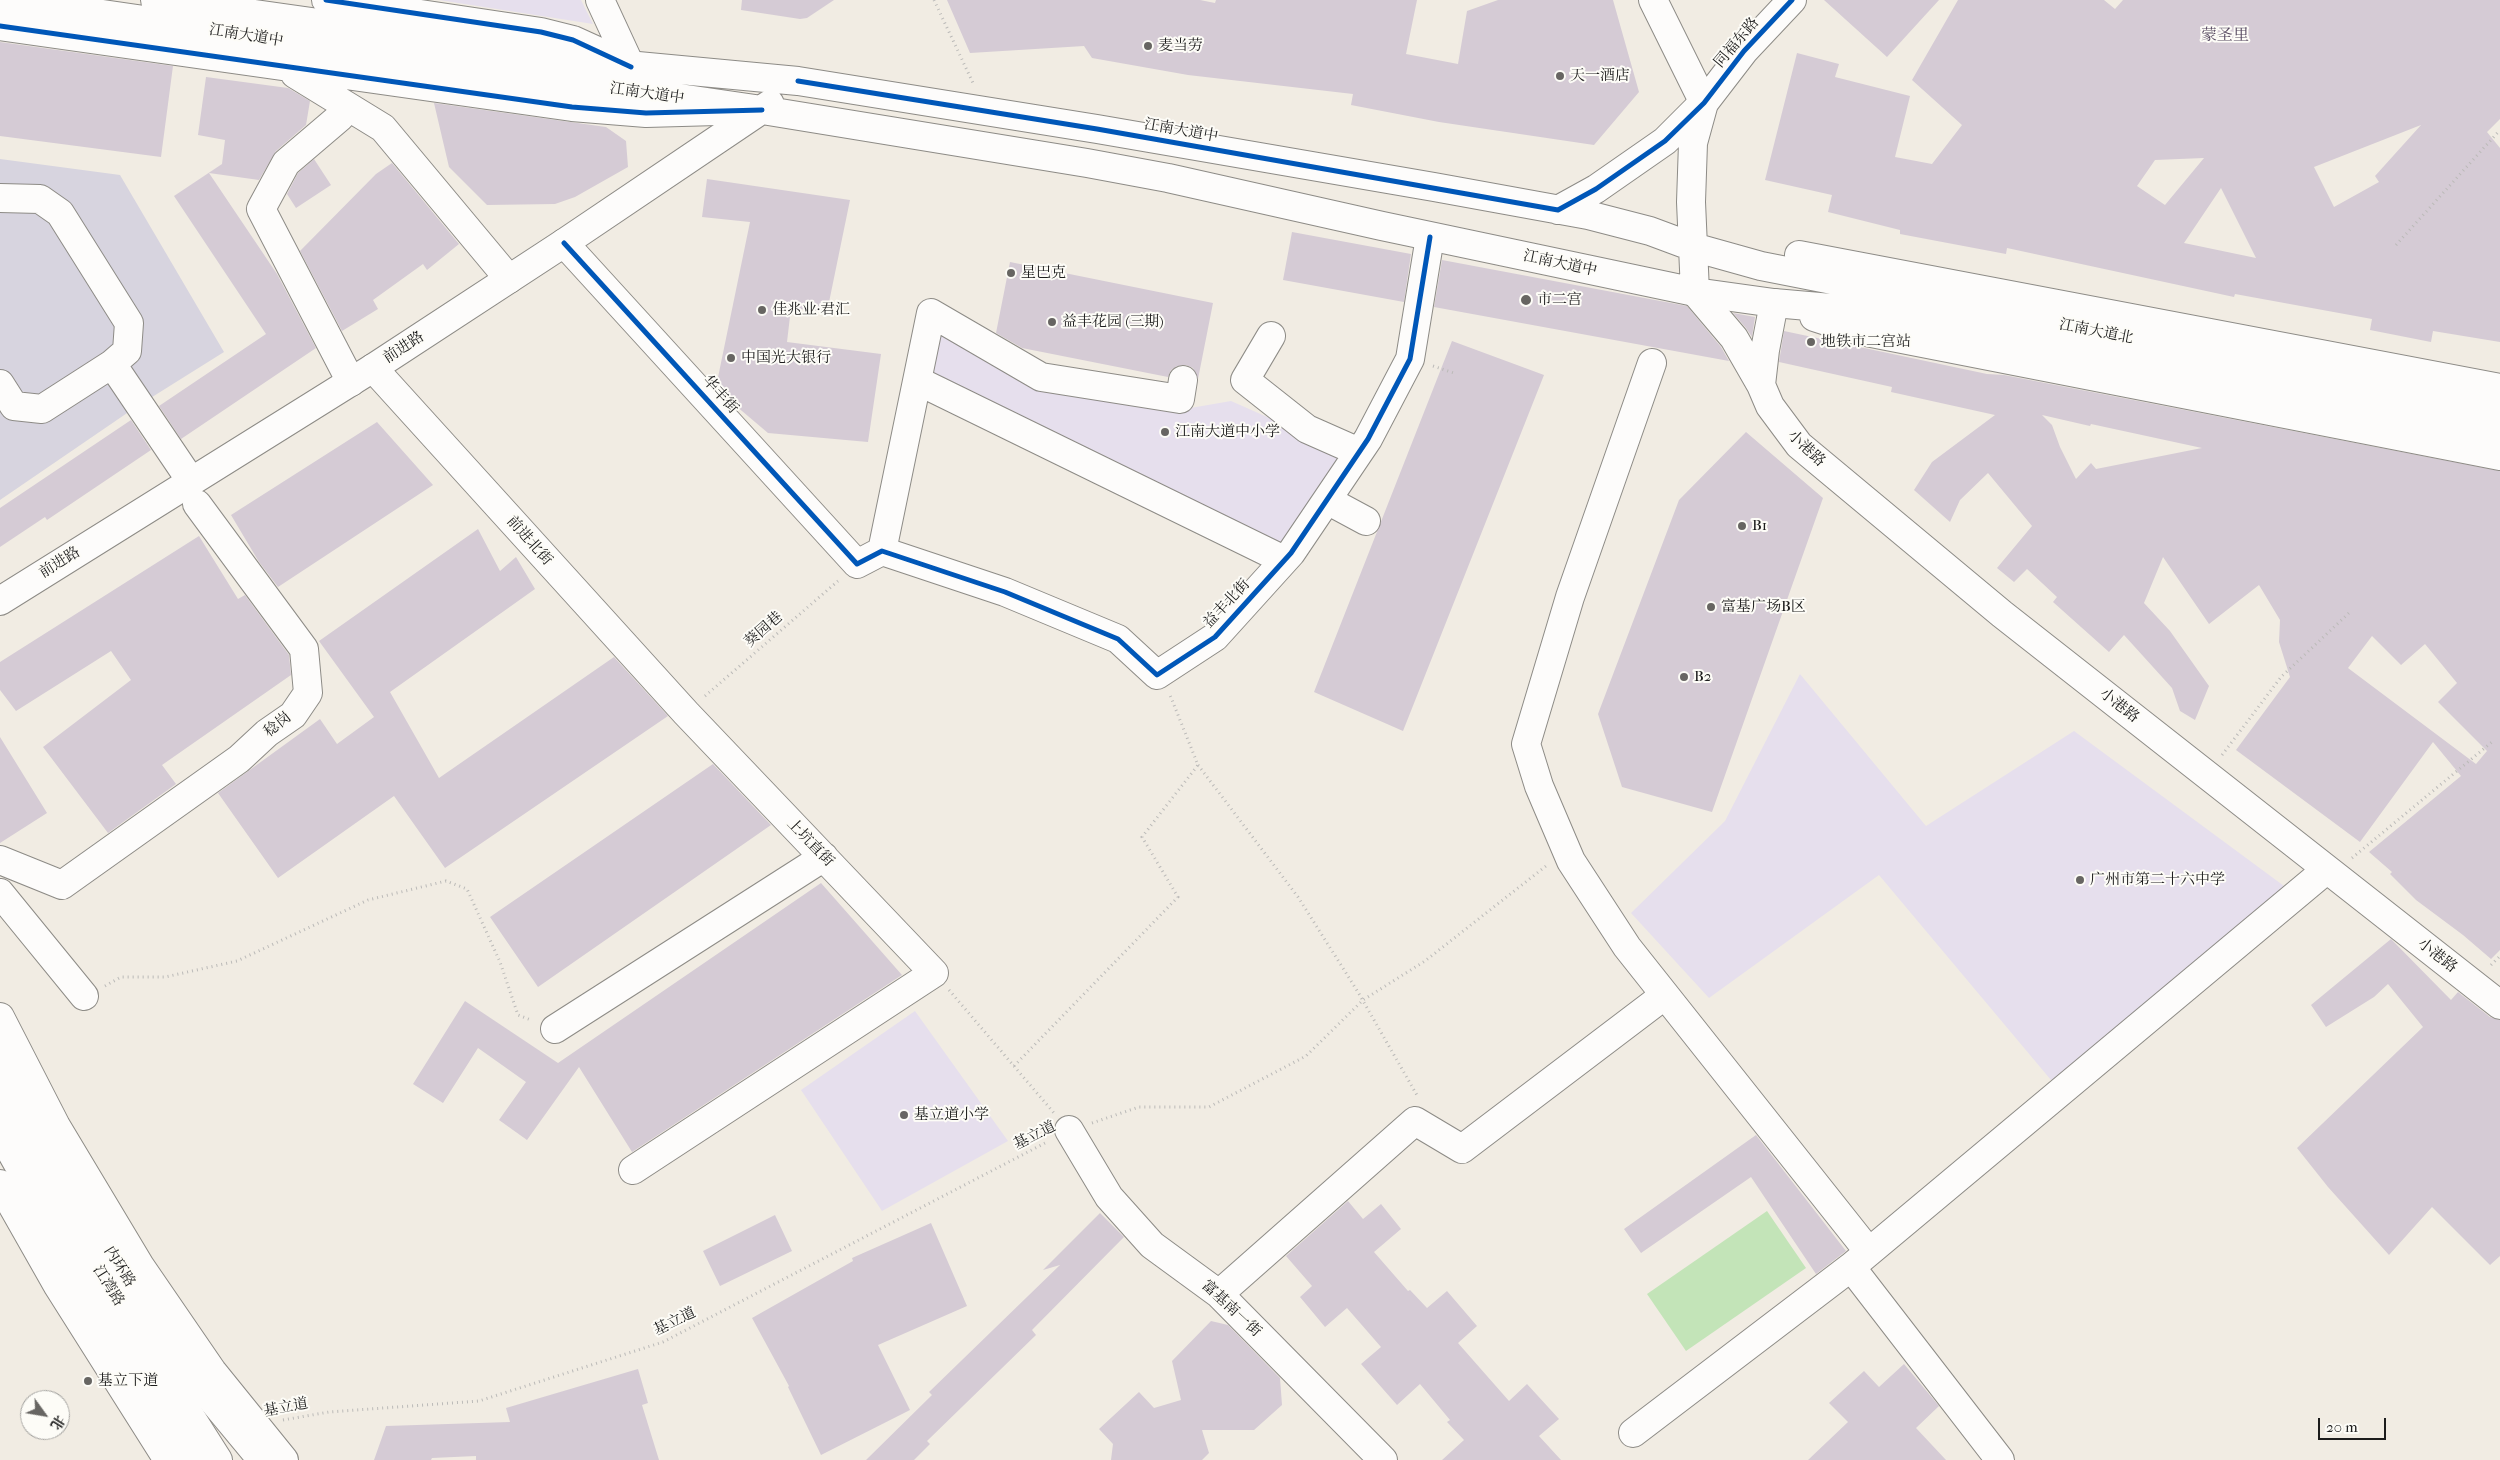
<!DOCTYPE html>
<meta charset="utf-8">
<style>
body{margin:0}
#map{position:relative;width:2500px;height:1460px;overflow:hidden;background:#f1ece3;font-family:"IM FELL French Canon","Noto Serif SC",serif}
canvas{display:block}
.north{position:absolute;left:20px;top:1390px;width:50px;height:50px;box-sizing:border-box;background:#fdfcf7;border:1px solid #a3a29f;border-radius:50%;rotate:122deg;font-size:14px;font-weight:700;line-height:20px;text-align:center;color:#1c1c1c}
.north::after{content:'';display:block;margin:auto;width:18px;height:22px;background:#676562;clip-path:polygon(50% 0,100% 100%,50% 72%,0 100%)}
.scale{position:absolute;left:2318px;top:1418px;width:68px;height:22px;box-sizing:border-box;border:2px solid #1c1c1c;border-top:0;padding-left:6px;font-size:15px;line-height:18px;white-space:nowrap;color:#1c1c1c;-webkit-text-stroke:4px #fdfcf7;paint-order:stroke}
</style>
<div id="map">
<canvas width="2500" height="1460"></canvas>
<div class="north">北</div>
<div class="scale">20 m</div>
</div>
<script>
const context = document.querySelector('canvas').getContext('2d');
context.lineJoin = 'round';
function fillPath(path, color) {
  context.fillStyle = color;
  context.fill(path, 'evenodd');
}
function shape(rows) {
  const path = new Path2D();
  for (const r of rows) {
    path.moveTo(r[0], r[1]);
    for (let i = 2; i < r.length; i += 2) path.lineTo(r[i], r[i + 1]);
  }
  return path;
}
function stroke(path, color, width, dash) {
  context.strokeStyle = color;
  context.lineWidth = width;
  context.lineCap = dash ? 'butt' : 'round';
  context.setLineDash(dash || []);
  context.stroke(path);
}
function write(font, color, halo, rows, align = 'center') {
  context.font = font + ' "IM FELL French Canon","Noto Serif SC",serif';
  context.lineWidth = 4;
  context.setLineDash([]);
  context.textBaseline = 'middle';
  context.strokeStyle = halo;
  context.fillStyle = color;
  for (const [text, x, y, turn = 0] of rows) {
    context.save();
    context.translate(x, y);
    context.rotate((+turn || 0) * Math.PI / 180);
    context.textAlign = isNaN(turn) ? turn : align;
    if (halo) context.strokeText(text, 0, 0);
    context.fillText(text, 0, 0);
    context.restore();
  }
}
fillPath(shape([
 [439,0,581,0,593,24],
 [933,318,1040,379,1179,410,1231,401,1353,455,1282,556,921,380],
 [1800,674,1926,826,2074,731,2284,886,2056,1086,1879,875,1709,998,1631,913,1725,821],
 [915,1011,1008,1141,882,1211,801,1090]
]), '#e6dfed');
fillPath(shape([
 [0,159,120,175,224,352,133,409,0,500]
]), '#d7d4df');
fillPath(shape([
 [1767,1211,1806,1268,1686,1351,1647,1294]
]), '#c3e4b8');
fillPath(shape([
 [742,0,834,0,807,18,800,19,741,10],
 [947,0,1200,0,1215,3,1216,0,1417,0,1406,54,1458,64,1467,11,1498,0,1613,0,1639,92,1594,145,1439,122,1351,105,1353,94,1188,75,1092,58,1084,46,970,53],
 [1824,0,1939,0,1887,57],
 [1958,0,2104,0,2115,9,2123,0,2500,0,2500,119,2487,132,2500,148,2500,342,2433,331,2431,342,2370,330,2372,319,2235,294,2234,297,2007,248,2006,254,1900,234,1900,230,1828,212,1832,195,1765,180,1797,53,1839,64,1835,77,1910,96,1895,157,1932,164,1962,125,1912,80],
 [2421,125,2375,176,2379,182,2334,207,2314,167],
 [2204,158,2165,205,2137,186,2155,160],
 [2221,188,2256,258,2184,243],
 [0,42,173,66,161,157,0,136],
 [206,77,288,88,310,101,306,125,276,151,259,180,209,173,277,274,316,348,181,439,159,406,266,334,174,196,222,164,225,140,198,135],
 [434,103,606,127,626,141,628,167,575,197,555,204,487,205,449,167],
 [314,159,331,185,296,208,287,194,298,173],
 [392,163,459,244,427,270,423,264,373,300,378,309,342,331,300,251,376,174],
 [707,179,850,200,827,312,791,308,787,342,881,354,868,442,768,433,729,400,716,387,750,222,702,217],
 [1292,232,1411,254,1404,302,1283,280],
 [1442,260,1687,306,1721,347,1729,361,1434,307],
 [1010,262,1213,303,1198,379,1193,368,1186,365,1177,366,1171,370,1168,377,1022,348,996,333],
 [1733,313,1755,317,1752,337,1746,328],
 [1784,331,1987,374,2004,375,2500,471,2500,950,2491,959,2463,935,2416,900,2390,874,2392,872,2369,852,2461,776,2433,742,2360,842,2236,750,2290,677,2279,642,2280,620,2259,585,2209,624,2163,557,2144,603,2170,631,2209,686,2195,720,2180,711,2172,688,2124,635,2109,652,2053,602,2057,597,2027,569,2014,582,1997,568,2032,526,1988,473,1960,500,1950,522,1914,490,1932,462,1995,415,1891,392,1892,387,1779,362],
 [2042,415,2090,426,2091,424,2202,448,2096,469,2091,463,2076,479,2060,447,2052,425],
 [2372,636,2401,665,2425,644,2457,683,2438,702,2487,751,2476,764,2348,668],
 [1452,341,1544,375,1403,731,1314,692],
 [131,420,151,450,47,520,45,517,0,547,0,508],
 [377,422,433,485,278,587,259,562,231,515],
 [1746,432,1823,498,1712,812,1622,787,1598,714,1679,500],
 [478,529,500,571,516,557,535,589,390,692,439,778,614,657,668,716,445,868,394,796,278,878,218,793,320,719,337,744,374,717,319,641],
 [199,536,238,599,245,595,289,655,291,675,162,765,176,784,108,833,43,747,131,680,111,651,16,711,0,690,0,662],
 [0,737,47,813,0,843],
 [713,764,771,825,538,987,490,917],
 [821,883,902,975,632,1152,579,1067,527,1140,499,1120,526,1082,478,1048,443,1103,413,1084,465,1001,558,1063],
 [2391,939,2451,1000,2458,992,2490,1017,2500,1020,2500,1256,2490,1265,2432,1207,2389,1255,2328,1187,2297,1148,2423,1027,2388,984,2374,997,2326,1027,2311,1005],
 [1756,1135,1846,1251,1816,1274,1751,1177,1641,1253,1624,1229],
 [1348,1201,1363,1219,1381,1204,1401,1229,1374,1252,1408,1291,1410,1290,1427,1308,1447,1291,1477,1326,1458,1343,1509,1401,1527,1384,1559,1419,1539,1436,1561,1460,1442,1460,1464,1440,1447,1422,1450,1420,1420,1384,1397,1405,1361,1364,1381,1347,1347,1308,1325,1327,1300,1297,1312,1286,1286,1256],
 [1100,1213,1124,1237,1032,1330,1036,1335,927,1441,930,1444,914,1460,866,1460,932,1395,929,1392,1060,1265,1043,1270],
 [775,1215,792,1251,720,1286,703,1251],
 [931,1223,967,1306,878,1345,910,1410,821,1455,788,1387,789,1386,752,1318,853,1261,852,1258],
 [1211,1321,1228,1325,1280,1378,1282,1405,1254,1430,1202,1430,1209,1453,1202,1460,1111,1460,1113,1444,1099,1429,1139,1392,1154,1408,1181,1400,1172,1361],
 [1904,1364,1939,1406,1916,1428,1946,1460,1808,1460,1848,1422,1829,1403,1864,1371,1879,1387],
 [638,1369,648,1403,642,1405,659,1460,476,1460,476,1456,432,1458,431,1460,374,1460,386,1426,510,1422,506,1408]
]), '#d5cbd5');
const minor = shape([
 [326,0,541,32,573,40,628,65],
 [600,0,631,67],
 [1653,0,1704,103],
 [0,26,572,107,646,113,717,111],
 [295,74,383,128,509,279],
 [340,117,286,163,261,209,351,382],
 [0,198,40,199,60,213,129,323,127,351,112,364,42,409,14,406,0,384],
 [564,243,857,564,882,551,1005,592,1118,639,1157,675,1215,637,1291,553,1368,439,1410,359,1430,237],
 [1695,292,1734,338,1761,385,1770,406,1799,445,2002,614,2500,1005],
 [1271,336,1245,380,1307,429,1359,452],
 [1652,363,1570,597,1526,744,1539,786,1571,861,1627,947,1869,1252],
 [112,364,191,481],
 [373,368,686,713,934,973,633,1170],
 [918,381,1284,560],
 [1761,385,1765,350,1774,303],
 [1327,500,1366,521],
 [882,551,931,313,1041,377,1180,399,1183,380],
 [0,860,62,885,239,759,267,733,293,715,308,693,304,649,197,504],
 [0,893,84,996],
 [555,1029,824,857],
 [1069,1130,1109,1197,1152,1245,1219,1294,1383,1460],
 [1851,1267,2326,870],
 [1219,1294,1415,1121,1462,1149,1665,995],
 [1633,1433,1851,1267,2000,1460]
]);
const major = shape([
 [6,0,762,110,1087,163,1168,178,1382,226,1695,292,1774,303,1865,311,1984,331,2500,433],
 [155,0,595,62,798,81,1097,129,1434,187,1588,215,1650,231,1693,247,1761,266,2500,411],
 [1558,210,1596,189,1665,141,1702,104],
 [1799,255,2500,388],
 [1695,292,1691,202,1693,143,1704,103,1744,51,1792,0],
 [1814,317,1851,329,2500,456],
 [0,601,373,368,564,243,770,104],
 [0,1017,56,1126,140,1266,212,1371,284,1460],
 [0,1095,95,1266,218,1460],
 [0,1184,58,1286,168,1460]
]);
const highway = shape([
 [0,1059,52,1156,108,1251,175,1355,262,1460],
 [0,1132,100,1310,197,1460]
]);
stroke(minor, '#8d8b86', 30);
stroke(major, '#8d8b86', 30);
stroke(highway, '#8d8b86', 30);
stroke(shape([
 [934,0,973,83],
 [2396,245,2500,130],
 [1433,366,1454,373],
 [705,696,838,581],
 [2222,755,2281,677,2350,612],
 [1198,765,1298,897,1358,992,1418,1097],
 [2352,858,2492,742],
 [2491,965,2500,956],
 [105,986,121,977,165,977,237,961,368,900,446,881,467,889,500,962,518,1015,531,1020],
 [949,990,1054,1113],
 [1014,1066,1178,897,1142,837,1198,765,1170,695],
 [1092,1123,1139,1107,1209,1107,1306,1056,1363,1000,1425,961,1546,866],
 [283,1420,329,1412,479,1401,663,1342,1047,1142]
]), '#bbbab8', 3, [1, 4]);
stroke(minor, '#fdfcfb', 28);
stroke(major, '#fdfcfb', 28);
stroke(highway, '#fdfcfb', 28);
stroke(shape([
 [326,0,541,32,573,40,631,67],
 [0,26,572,107,646,113,762,110],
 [798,81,1097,129,1558,210,1596,189,1665,141,1704,103,1744,51,1792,0],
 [564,243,857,564,882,551,1005,592,1118,639,1157,675,1215,637,1291,553,1368,439,1410,359,1430,237]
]), '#0057b8', 5);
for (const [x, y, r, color] of [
 [1148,46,5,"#676562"],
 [1560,76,5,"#676562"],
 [1011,273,5,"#676562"],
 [1526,300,6,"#676562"],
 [762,310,5,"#676562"],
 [1052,322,5,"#676562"],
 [1811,342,5,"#676562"],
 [731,358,5,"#676562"],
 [1165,432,5,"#676562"],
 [1742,526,5,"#676562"],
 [1711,607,5,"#676562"],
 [1684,677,5,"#676562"],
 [2080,880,5,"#676562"],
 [904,1115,5,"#676562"],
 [88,1381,5,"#676562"]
]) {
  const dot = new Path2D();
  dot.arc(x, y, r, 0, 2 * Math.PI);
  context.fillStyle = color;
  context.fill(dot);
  stroke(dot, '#fdfcf7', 2);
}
write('15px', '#1c1c1c', '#fdfcf7', [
 ["江南大道中",246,36,9],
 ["同福东路",1737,43,-50],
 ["江南大道中",647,94,8],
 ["江南大道中",1181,131,10],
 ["江南大道中",1560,264,12],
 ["江南大道北",2096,332,11],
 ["前进路",404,348,-33],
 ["华丰街",720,395,48],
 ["小港路",1806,449,43],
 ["前进北街",529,541,48],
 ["前进路",60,563,-32],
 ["益丰北街",1227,604,-47],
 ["葵园巷",764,630,-41],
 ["小港路",2119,706,38],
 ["稔岗",278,725,-39],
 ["上坑直街",810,843,46],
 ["小港路",2437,956,38],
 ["基立道",1035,1136,-27],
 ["内环路",119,1267,58],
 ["江湾路",108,1286,58],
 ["富基南一街",1231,1309,43],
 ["基立道",675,1322,-26],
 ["基立道",286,1408,-11]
]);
write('15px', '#1c1c1c', '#fdfcf7', [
 ["麦当劳",1158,46],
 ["天一酒店",1570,76],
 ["星巴克",1021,273],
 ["市二宫",1537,300],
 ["佳兆业·君汇",772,310],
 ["益丰花园 (三期)",1062,322],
 ["地铁市二宫站",1821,342],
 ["中国光大银行",741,358],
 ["江南大道中小学",1175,432],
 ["B1",1752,526],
 ["富基广场B区",1721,607],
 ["B2",1694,677],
 ["广州市第二十六中学",2090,880],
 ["基立道小学",914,1115],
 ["基立下道",98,1381]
], 'left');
write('16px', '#564860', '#fdfcf7', [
 ["蒙圣里",2225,36]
]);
</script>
